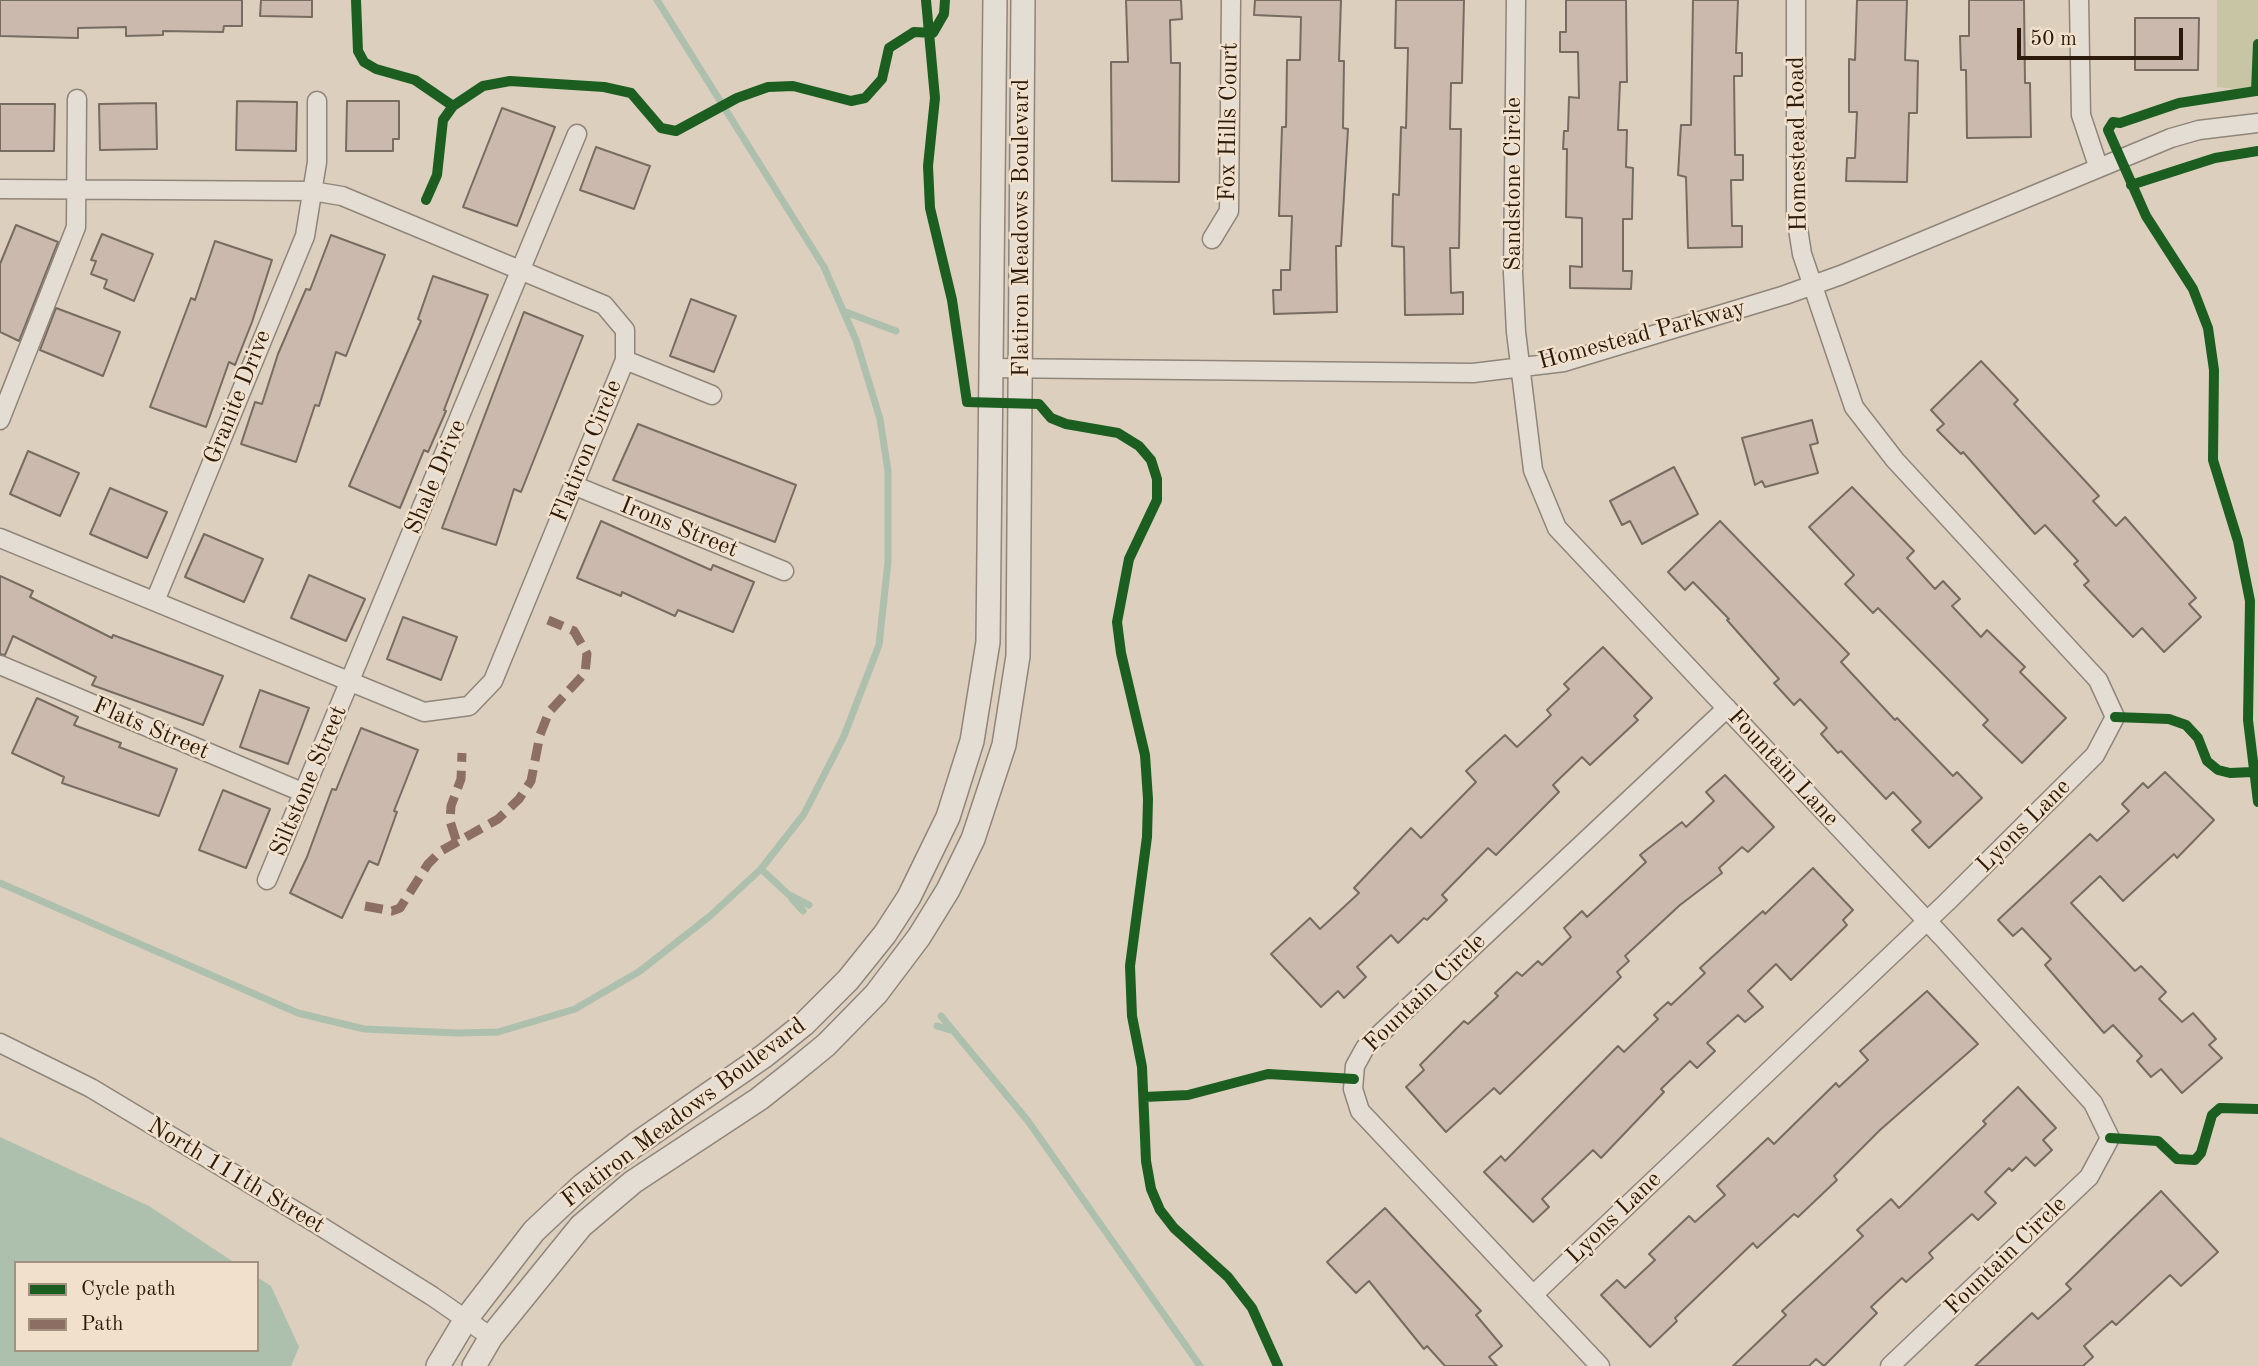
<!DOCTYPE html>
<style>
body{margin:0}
#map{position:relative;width:2258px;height:1366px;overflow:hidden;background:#ddcfbd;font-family:"Old Standard TT",serif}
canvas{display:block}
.legend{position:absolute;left:14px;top:1261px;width:245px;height:91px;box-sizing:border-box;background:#f1e1cc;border:2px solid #a2927f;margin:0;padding:9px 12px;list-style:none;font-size:21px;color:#2c1b0b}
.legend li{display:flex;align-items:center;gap:14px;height:35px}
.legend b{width:35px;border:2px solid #a2927f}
.scale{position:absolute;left:2017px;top:28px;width:166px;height:32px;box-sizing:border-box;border:4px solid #2c1b0b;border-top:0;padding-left:9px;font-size:21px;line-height:24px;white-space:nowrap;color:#2c1b0b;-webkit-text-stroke:5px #f1e1cc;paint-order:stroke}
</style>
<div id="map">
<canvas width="2258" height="1366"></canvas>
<ul class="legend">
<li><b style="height:9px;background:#1b5e20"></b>Cycle path</li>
<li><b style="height:9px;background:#8d6e63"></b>Path</li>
</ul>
<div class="scale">50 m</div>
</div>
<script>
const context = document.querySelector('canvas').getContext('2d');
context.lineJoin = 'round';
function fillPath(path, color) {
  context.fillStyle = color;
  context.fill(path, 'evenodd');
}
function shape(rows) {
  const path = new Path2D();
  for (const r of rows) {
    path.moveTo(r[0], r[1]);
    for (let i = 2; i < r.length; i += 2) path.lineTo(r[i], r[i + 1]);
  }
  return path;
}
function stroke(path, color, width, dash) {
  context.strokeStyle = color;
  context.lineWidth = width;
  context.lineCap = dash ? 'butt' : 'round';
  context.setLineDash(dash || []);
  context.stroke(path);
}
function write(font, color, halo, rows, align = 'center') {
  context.font = font + ' "Old Standard TT",serif';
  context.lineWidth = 5;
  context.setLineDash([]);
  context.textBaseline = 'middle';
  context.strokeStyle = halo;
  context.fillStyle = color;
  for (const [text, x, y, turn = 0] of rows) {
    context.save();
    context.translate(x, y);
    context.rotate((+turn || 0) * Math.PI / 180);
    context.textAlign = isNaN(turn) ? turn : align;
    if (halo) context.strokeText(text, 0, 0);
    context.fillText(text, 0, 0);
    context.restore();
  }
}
fillPath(shape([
 [2217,0,2258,0,2258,91,2217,87]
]), '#c7c5a3');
fillPath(shape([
 [0,1137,149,1206,235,1263,16,1263,16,1350,257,1350,257,1277,271,1286,299,1347,291,1366,0,1366]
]), '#adbfad');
stroke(shape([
 [657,0,824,267,856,340,880,419,888,471,888,562,879,645,844,736,804,814,761,869,789,895,809,905],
 [843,311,896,331],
 [0,883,298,1013,364,1029,458,1033,498,1032,575,1009,640,971,710,916,761,869],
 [792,899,803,911],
 [941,1016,1028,1121,1200,1366],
 [937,1026,950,1030]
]), '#adbfad', 7);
const building = shape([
 [0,0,242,0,242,26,224,26,223,32,163,31,163,35,126,36,126,27,78,28,78,38,0,36,0,0],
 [261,0,312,0,312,17,260,16,261,0],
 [1126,0,1181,0,1182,19,1170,20,1171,63,1180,63,1179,182,1112,181,1111,62,1128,62,1126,0],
 [1255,0,1341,0,1339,61,1344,61,1343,128,1348,129,1341,246,1336,246,1337,312,1274,314,1273,290,1281,290,1281,270,1290,270,1292,216,1279,216,1282,127,1286,127,1287,60,1300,60,1301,17,1254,15,1255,0],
 [1396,0,1464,0,1462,83,1451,83,1450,129,1461,129,1459,248,1450,248,1451,293,1463,292,1463,314,1405,315,1404,247,1392,246,1393,194,1399,195,1401,127,1406,128,1408,48,1395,48,1396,0],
 [1566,0,1626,0,1627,82,1620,82,1618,130,1627,130,1626,167,1633,168,1632,219,1623,219,1623,271,1632,271,1631,289,1570,288,1570,266,1582,267,1582,218,1566,217,1567,149,1563,149,1564,131,1568,131,1569,97,1579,98,1578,52,1560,52,1560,32,1566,32,1566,0],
 [1693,0,1738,0,1736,53,1742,53,1742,76,1734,76,1735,155,1743,155,1743,180,1731,180,1732,226,1742,226,1742,247,1688,248,1686,177,1678,175,1681,125,1691,125,1693,0],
 [1857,0,1907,0,1905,60,1918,61,1917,113,1909,113,1907,182,1846,181,1847,158,1855,158,1857,112,1849,112,1849,59,1855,60,1857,0],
 [1969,0,2024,0,2025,83,2030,83,2031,137,1967,138,1966,70,1961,70,1960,36,1969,36,1969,0],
 [2135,18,2199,18,2198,70,2135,70,2135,18],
 [237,101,297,102,296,151,236,150,237,101],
 [347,101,399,101,399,139,393,139,393,151,346,151,347,101],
 [156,103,157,149,100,150,99,104,156,103],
 [0,104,55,104,54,151,0,151,0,104],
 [502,108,555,127,517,226,463,207,502,108],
 [596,147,650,166,634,209,580,190,596,147],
 [16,225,58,242,19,341,0,332,0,264,16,225],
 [102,234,153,254,134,301,104,288,107,280,91,274,96,261,91,260,102,234],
 [331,235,385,255,346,356,336,352,319,406,315,405,296,462,241,444,255,402,262,404,278,354,306,289,310,290,331,235],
 [215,241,272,260,252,322,235,365,229,362,206,427,150,407,191,298,195,300,215,241],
 [433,276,488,295,444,410,446,411,428,452,424,450,400,508,349,486,421,321,418,319,433,276],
 [691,299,736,316,714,372,670,356,691,299],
 [56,308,120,332,103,376,40,350,56,308],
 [524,312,583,336,521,492,514,489,496,545,442,528,524,312],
 [1981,361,2018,400,2014,404,2099,496,2093,501,2116,526,2125,517,2196,598,2189,604,2201,617,2164,652,2142,628,2133,637,2084,585,2089,581,2074,564,2078,561,2045,525,2035,534,1963,452,1961,454,1937,430,1944,424,1931,410,1981,361],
 [1812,420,1818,443,1810,445,1818,473,1765,487,1762,481,1755,485,1742,438,1812,420],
 [638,424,796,485,775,542,613,480,638,424],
 [28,451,79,473,60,516,10,494,28,451],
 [1674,467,1698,514,1642,544,1630,521,1622,525,1610,501,1674,467],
 [1852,487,1914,551,1907,558,1935,589,1943,581,1960,599,1952,606,1981,637,1987,630,2025,667,2020,672,2066,718,2022,763,1983,725,1988,720,1878,608,1873,613,1845,584,1854,575,1809,527,1852,487],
 [110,488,167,512,147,558,90,534,110,488],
 [601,521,711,570,713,565,754,582,733,632,678,610,675,616,622,592,621,596,577,578,601,521],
 [1720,521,1849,654,1841,662,1895,720,1897,718,1953,776,1957,772,1982,798,1929,848,1912,830,1921,822,1893,792,1886,799,1841,751,1838,753,1821,734,1827,728,1800,699,1794,705,1774,683,1779,679,1727,620,1729,619,1693,582,1685,590,1668,572,1720,521],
 [204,534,263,559,244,602,185,577,204,534],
 [309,575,365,599,346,641,291,618,309,575],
 [0,576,33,591,30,597,112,638,113,635,223,676,203,725,92,685,96,677,13,636,5,655,0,654,0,576],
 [403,617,457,637,441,680,387,659,403,617],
 [1603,647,1652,698,1634,716,1638,720,1590,765,1582,757,1553,785,1559,792,1496,855,1488,848,1442,895,1447,900,1427,920,1424,918,1398,943,1391,935,1357,967,1366,977,1344,998,1338,991,1321,1007,1271,954,1310,918,1320,929,1359,893,1354,888,1411,828,1421,838,1476,782,1466,771,1505,735,1517,747,1551,715,1547,710,1569,689,1564,684,1603,647],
 [260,690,309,708,288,764,240,747,260,690],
 [37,698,78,717,74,725,121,743,119,747,177,769,159,816,62,783,64,777,12,753,37,698],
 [361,728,418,750,394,811,397,812,378,865,369,861,342,918,290,893,307,857,332,789,336,790,361,728],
 [2165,772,2214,820,2177,858,2174,854,2123,901,2100,876,2071,903,2135,971,2141,966,2166,992,2159,999,2182,1022,2193,1013,2216,1039,2209,1045,2222,1058,2182,1093,2161,1069,2151,1077,2137,1061,2142,1056,2113,1025,2104,1033,2045,965,2051,959,2022,928,2013,936,1998,920,2090,834,2097,841,2129,811,2122,804,2143,783,2148,788,2165,772],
 [1725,775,1774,827,1748,852,1742,847,1719,868,1722,873,1680,905,1625,956,1629,961,1617,972,1621,977,1500,1094,1494,1088,1446,1132,1406,1087,1424,1070,1420,1065,1464,1021,1468,1024,1498,996,1495,993,1517,972,1522,976,1538,961,1542,965,1571,937,1564,928,1582,911,1587,917,1646,862,1640,855,1682,822,1686,827,1714,801,1706,792,1725,775],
 [223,790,270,809,246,868,199,850,223,790],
 [1813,868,1853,910,1843,920,1847,925,1791,980,1776,964,1748,991,1763,1007,1745,1022,1738,1015,1707,1043,1715,1051,1697,1068,1690,1061,1661,1089,1664,1092,1601,1158,1593,1150,1542,1199,1549,1207,1533,1222,1484,1172,1501,1156,1505,1161,1618,1046,1624,1052,1658,1019,1654,1015,1668,1002,1671,1005,1705,973,1700,968,1763,911,1765,914,1813,868],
 [1927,991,1978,1044,1880,1130,1834,1176,1837,1180,1798,1217,1794,1214,1757,1248,1753,1243,1675,1318,1677,1321,1650,1347,1601,1295,1617,1280,1625,1288,1655,1260,1649,1254,1689,1216,1695,1222,1725,1195,1717,1186,1768,1138,1774,1144,1836,1083,1839,1087,1868,1060,1860,1051,1927,991],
 [2018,1087,2056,1128,2043,1140,2052,1150,2035,1166,2026,1157,2012,1171,2009,1168,1985,1192,1996,1203,1978,1220,1972,1214,1929,1253,1933,1258,1906,1282,1902,1278,1871,1307,1877,1313,1824,1366,1816,1359,1809,1366,1733,1366,1786,1315,1782,1311,1863,1236,1857,1230,1891,1199,1899,1208,1986,1124,1983,1121,2018,1087],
 [2161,1191,2218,1252,2181,1286,2170,1275,2116,1325,2112,1321,2084,1346,2093,1357,2083,1366,1975,1366,2032,1313,2038,1319,2071,1289,2066,1284,2161,1191],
 [1385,1208,1481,1311,1476,1315,1502,1346,1489,1357,1497,1366,1445,1366,1427,1346,1424,1349,1369,1281,1356,1293,1327,1262,1385,1208]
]);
fillPath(building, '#cab9ac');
stroke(building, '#766c61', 2);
const minor = shape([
 [1516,0,1513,273,1516,332,1533,470,1557,528,1944,939,2093,1103,2110,1138,2089,1177,1890,1366],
 [2079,0,2081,115,2098,166],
 [0,189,312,191,342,196,604,305,625,330,625,360,493,681,469,706,424,712,0,538],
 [1212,239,1229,211,1231,0],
 [625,360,712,395],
 [992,368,1473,373,1564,362,1785,295,1841,275,2171,138,2199,130,2258,123],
 [0,420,76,227,77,99],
 [573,485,784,571],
 [155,601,305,236,317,162,317,101],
 [0,665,302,792],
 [267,880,577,134],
 [0,1043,91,1088,317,1224,432,1296,491,1337],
 [1533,1295,1947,902,2095,755,2115,717,2098,680,1895,460,1854,407,1802,254,1796,216,1796,0],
 [1600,1366,1360,1111,1353,1089,1355,1066,1365,1048,1727,708]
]);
const tertiary = shape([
 [438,1366,466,1319,534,1231,583,1185,635,1145,764,1056,804,1024,848,980,885,934,909,897,948,817,972,741,988,642,995,0],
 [474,1366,491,1337,581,1226,633,1182,759,1099,793,1072,826,1045,876,994,919,937,948,890,973,839,1004,745,1018,656,1023,0]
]);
stroke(minor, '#8f8579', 21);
stroke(tertiary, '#8f8579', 26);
stroke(minor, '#e4ddd4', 18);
stroke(tertiary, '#e4ddd4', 23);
stroke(shape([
 [456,840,450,821,451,806,461,779,462,753],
 [365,906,392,911,400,908,428,864,441,851,498,819,519,799,531,781,540,735,549,712,585,673,587,654,574,631,548,620]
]), '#8d6e63', 9, [18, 9]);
stroke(shape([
 [356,0,358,51,364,62,376,69,415,80,453,106,483,86,510,81,604,87,631,93,661,128,676,131,737,98,768,87,793,86,851,101,865,98,882,79,889,48,914,32,933,33,944,14,945,0],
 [926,0,935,98,928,166,930,208,952,300,967,402,1039,404,1051,418,1066,424,1118,433,1139,446,1151,460,1157,479,1157,500,1129,559,1117,622,1121,653,1145,755,1148,799,1147,837,1130,966,1132,1016,1142,1067,1146,1161,1151,1189,1160,1210,1174,1228,1228,1277,1252,1308,1278,1366],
 [2258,44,2256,91,2179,103,2120,123,2113,122,2108,130,2146,216,2193,289,2208,328,2214,370,2213,460,2238,541,2250,601,2248,720,2258,802],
 [2131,185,2215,158,2258,151],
 [426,200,437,175,443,120,453,106],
 [2115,717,2169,719,2186,725,2198,738,2207,761,2218,770,2230,773,2252,772],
 [1144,1097,1188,1095,1268,1074,1354,1079],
 [2110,1138,2158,1141,2177,1159,2195,1160,2201,1153,2212,1115,2220,1108,2258,1109]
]), '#1b5e20', 10);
write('24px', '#2c1b0b', '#f1e1cc', [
 ["Fox Hills Court",1229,122,-89],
 ["Homestead Road",1798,144,-91],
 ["Sandstone Circle",1514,184,-90],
 ["Flatiron Meadows Boulevard",1022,228,-90],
 ["Homestead Parkway",1642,335,-15],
 ["Granite Drive",238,397,-68],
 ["Flatiron Circle",587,451,-68],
 ["Shale Drive",436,477,-67],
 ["Irons Street",679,528,22],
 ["Flats Street",151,729,23],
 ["Fountain Lane",1783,768,47],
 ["Siltstone Street",309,781,-67],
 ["Lyons Lane",2024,826,-45],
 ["Fountain Circle",1425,993,-44],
 ["Flatiron Meadows Boulevard",684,1113,-37],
 ["North 111th Street",236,1176,31],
 ["Lyons Lane",1614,1218,-44],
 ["Fountain Circle",2006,1256,-44]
]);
</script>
